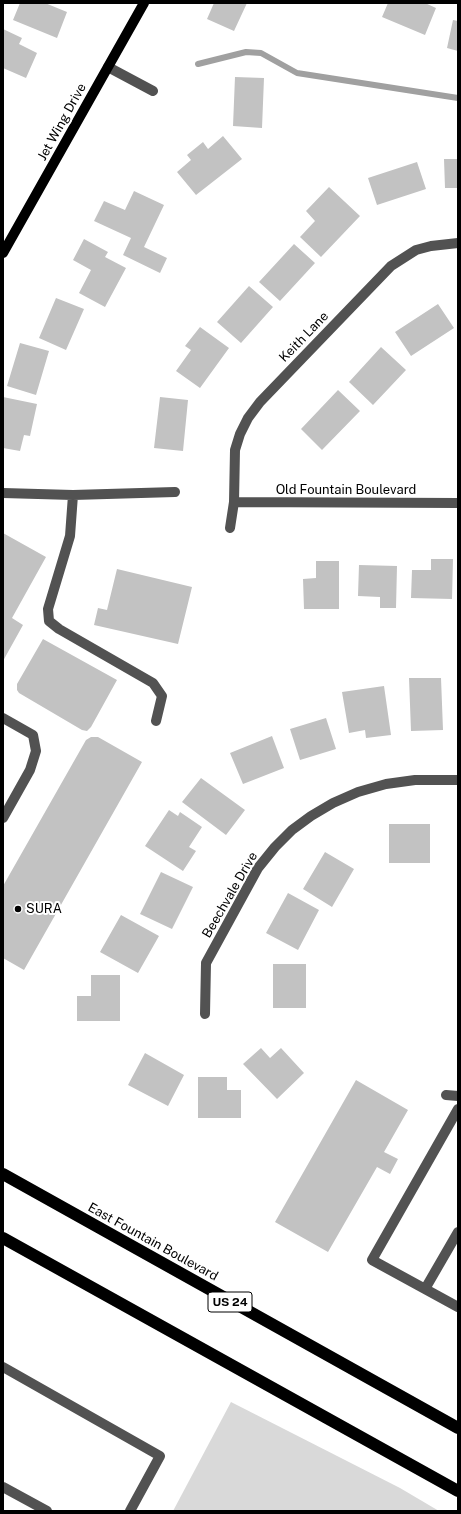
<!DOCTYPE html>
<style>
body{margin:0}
#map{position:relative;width:461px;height:1514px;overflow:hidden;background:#fff;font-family:"Public Sans",sans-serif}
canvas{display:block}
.frame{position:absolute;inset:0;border:4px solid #000;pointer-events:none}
</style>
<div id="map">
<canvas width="461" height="1514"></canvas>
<div class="frame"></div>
</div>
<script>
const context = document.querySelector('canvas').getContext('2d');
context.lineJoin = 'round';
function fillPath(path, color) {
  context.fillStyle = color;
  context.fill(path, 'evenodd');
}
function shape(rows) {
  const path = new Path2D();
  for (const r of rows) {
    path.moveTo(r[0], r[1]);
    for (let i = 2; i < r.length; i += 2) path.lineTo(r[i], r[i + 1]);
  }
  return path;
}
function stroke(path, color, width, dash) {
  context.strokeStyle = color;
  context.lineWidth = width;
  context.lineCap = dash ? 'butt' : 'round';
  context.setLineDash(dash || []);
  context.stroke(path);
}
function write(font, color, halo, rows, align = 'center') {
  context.font = font + ' "Public Sans",sans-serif';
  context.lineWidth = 4;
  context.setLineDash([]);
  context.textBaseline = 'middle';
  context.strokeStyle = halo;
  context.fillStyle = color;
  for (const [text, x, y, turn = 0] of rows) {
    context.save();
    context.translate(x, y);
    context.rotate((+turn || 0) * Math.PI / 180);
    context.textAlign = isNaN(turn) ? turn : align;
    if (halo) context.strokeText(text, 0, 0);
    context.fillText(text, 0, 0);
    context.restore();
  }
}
fillPath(shape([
 [231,1402,400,1488,439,1511,173,1511]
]), '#d9d9d9');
stroke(shape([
 [198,64,246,52,261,53,297,73,458,98]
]), '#a0a0a0', 6);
fillPath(shape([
 [20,3,45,3,67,12,57,38,13,20],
 [214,3,247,3,234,31,207,19],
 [388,3,425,3,436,8,425,35,382,17],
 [453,20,458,21,458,51,447,48],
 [3,29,22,38,19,44,37,53,26,78,3,68],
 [235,77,264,78,262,128,233,126],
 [223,136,242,159,196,195,177,172,191,160,187,155,203,142,208,149],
 [444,159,458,159,458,188,445,188],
 [417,162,426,189,377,205,368,178],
 [329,187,360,216,321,257,300,237,315,221,306,211],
 [134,191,164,205,144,247,167,258,160,273,123,255,131,238,94,221,104,201,125,210],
 [84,239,108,252,105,257,126,268,105,307,79,293,91,270,73,260],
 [294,244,315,263,280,301,259,282],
 [249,286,273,307,241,343,217,322],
 [56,298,84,309,66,350,39,338],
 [438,304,454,328,411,356,395,332],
 [200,327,229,348,200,388,176,371,191,350,185,346],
 [20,343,49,351,36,395,7,386],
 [381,347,406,370,373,405,349,382],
 [338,390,360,411,322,450,301,429],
 [3,397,37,404,30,436,24,435,20,451,3,448],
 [160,397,188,400,183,451,154,448],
 [3,533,46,557,12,618,23,625,3,661],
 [431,559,453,559,452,599,411,598,412,570,431,570],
 [316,561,339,561,339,609,304,609,303,579,316,578],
 [359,565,397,566,396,608,380,608,380,597,358,596],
 [117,569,192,587,178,644,94,625,98,608,107,610],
 [43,639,117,680,91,727,87,731,82,730,19,693,17,690,17,684],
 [409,678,441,678,443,730,411,731],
 [384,686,391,735,366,738,365,730,349,733,342,692],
 [326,718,336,749,300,760,290,729],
 [272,736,284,768,243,784,230,753],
 [91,737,98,737,142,762,24,970,3,958,3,886,86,740],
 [201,778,245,810,226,835,182,802],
 [169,810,178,816,180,812,202,827,189,847,196,851,183,871,145,846],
 [389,824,430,824,430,863,389,863],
 [325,852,354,869,332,907,303,889],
 [161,872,193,887,172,929,140,914],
 [288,893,319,910,298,950,266,933],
 [121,915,159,936,138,973,100,952],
 [273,964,306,964,306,1008,273,1008],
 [91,975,120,975,120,1021,77,1021,77,996,91,996],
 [261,1048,270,1058,281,1048,304,1073,277,1099,243,1064],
 [145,1053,184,1075,168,1106,128,1085],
 [198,1077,227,1077,227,1090,241,1090,241,1118,198,1118],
 [356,1080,408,1110,384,1152,398,1159,390,1174,377,1167,328,1252,275,1222]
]), '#c2c2c2');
stroke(shape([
 [108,67,153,91],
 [3,493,73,495,70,536,48,609,49,621,59,629,153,683,162,696,156,721],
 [73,495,175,492],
 [234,502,458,503],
 [230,528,234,502,235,450,240,434,248,418,260,402,391,266,416,250,431,246,458,243],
 [3,718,33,735,36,751,30,770,3,818],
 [205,1014,206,963,258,868,275,847,292,830,311,816,333,803,358,792,386,784,415,780,458,780],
 [446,1095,458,1096],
 [458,1109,372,1260,458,1307],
 [425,1289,458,1232],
 [3,1367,160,1456,130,1511],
 [3,1487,47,1511]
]), '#525252', 10);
stroke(shape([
 [3,253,144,3]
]), '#000', 10);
stroke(shape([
 [3,1174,458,1428],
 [3,1238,458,1491]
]), '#000', 12);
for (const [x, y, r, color] of [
 [18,909,4,"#000"]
]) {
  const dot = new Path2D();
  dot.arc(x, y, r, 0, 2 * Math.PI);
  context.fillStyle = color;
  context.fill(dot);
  stroke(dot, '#fff', 1.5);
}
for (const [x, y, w] of [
 [230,1302,44]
]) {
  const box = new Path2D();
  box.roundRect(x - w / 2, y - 10, w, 20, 3);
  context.fillStyle = '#fff';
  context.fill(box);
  stroke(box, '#000', 1);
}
write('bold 12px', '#000', null, [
 ["US 24",230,1302]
]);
write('13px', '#000', '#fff', [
 ["Jet Wing Drive",62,122,-61],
 ["Keith Lane",304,337,-46],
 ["Old Fountain Boulevard",346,490],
 ["Beechvale Drive",230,895,-60],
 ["East Fountain Boulevard",153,1242,29]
]);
write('13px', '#000', '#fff', [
 ["SURA",26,909]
], 'left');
</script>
